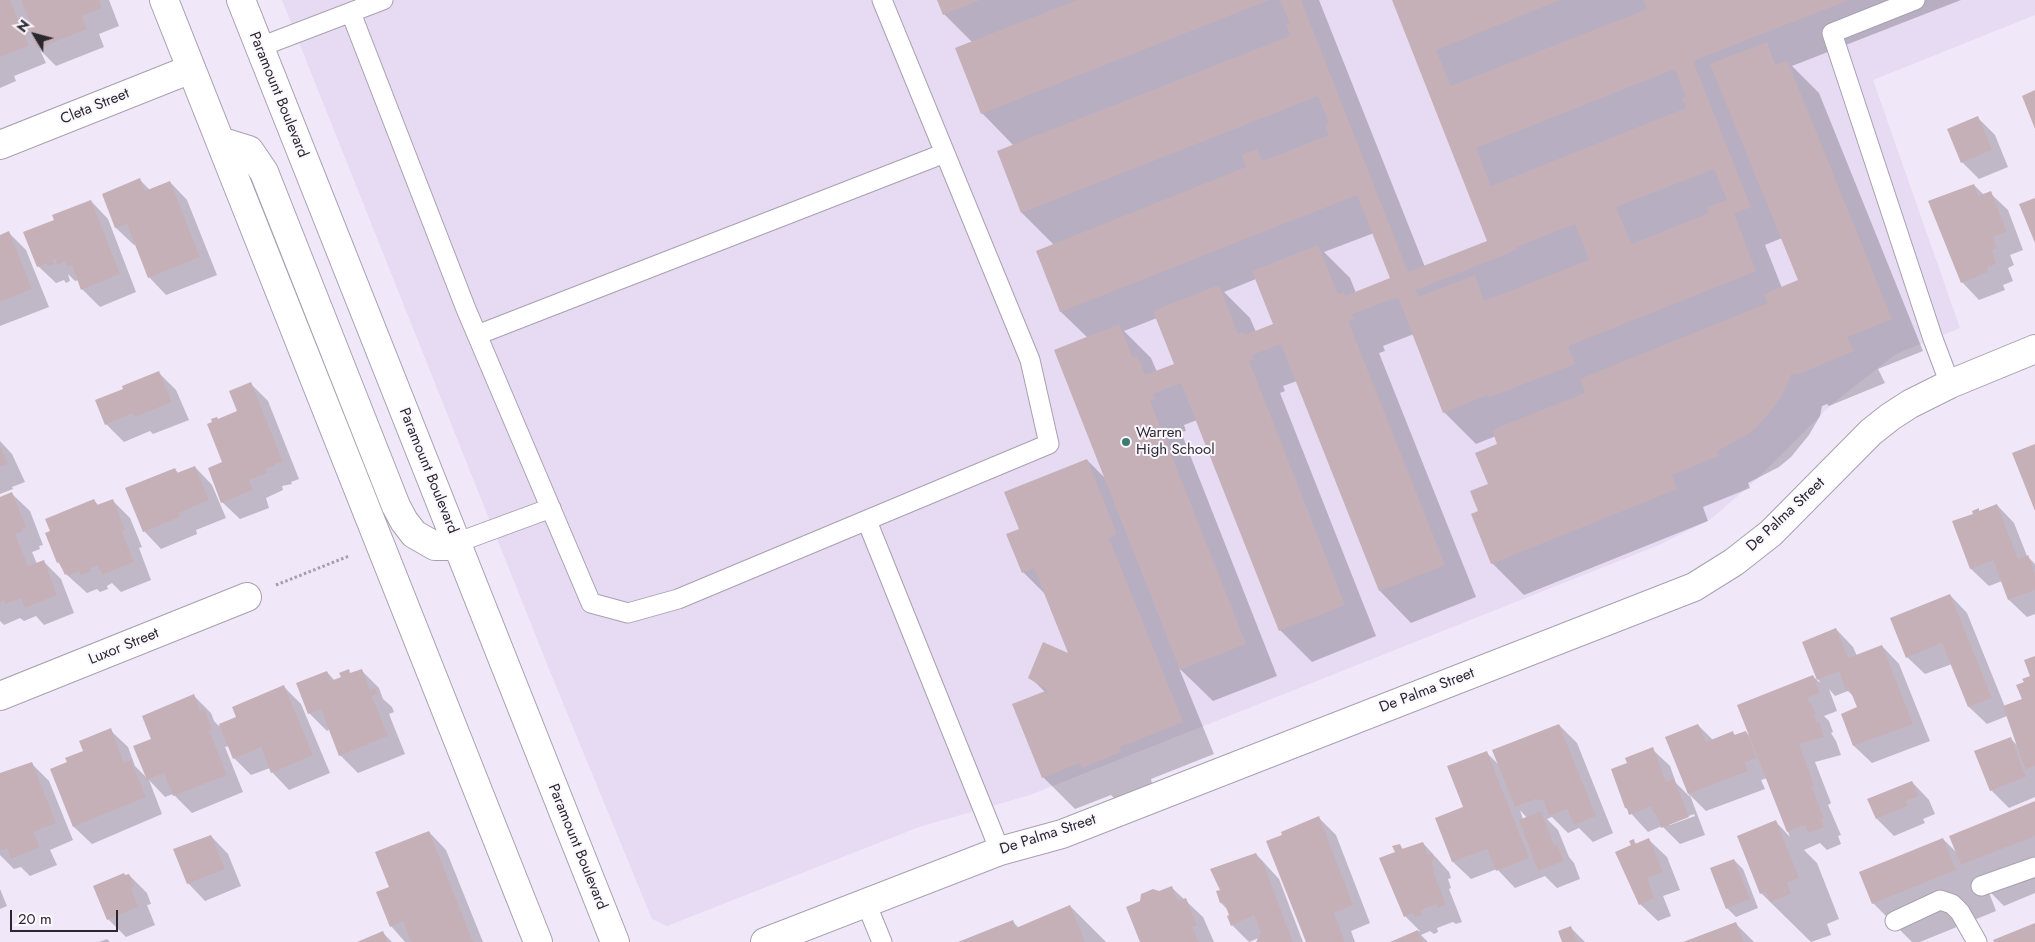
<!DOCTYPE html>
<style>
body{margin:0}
#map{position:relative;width:2035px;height:942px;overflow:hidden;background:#f0e7f9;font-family:Jost,sans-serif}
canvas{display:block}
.north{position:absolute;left:10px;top:10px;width:50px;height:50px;-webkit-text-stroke:4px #fbf7fe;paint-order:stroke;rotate:307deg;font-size:14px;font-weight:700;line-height:20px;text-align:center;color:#2b272e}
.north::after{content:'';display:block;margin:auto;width:18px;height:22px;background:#2b272e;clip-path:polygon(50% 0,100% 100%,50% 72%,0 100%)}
.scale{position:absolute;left:10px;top:910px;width:108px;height:22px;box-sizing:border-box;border:2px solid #2b272e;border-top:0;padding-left:6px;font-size:15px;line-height:18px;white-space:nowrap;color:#2b272e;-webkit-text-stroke:4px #fbf7fe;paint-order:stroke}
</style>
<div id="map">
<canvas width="2035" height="942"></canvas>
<div class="north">N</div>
<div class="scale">20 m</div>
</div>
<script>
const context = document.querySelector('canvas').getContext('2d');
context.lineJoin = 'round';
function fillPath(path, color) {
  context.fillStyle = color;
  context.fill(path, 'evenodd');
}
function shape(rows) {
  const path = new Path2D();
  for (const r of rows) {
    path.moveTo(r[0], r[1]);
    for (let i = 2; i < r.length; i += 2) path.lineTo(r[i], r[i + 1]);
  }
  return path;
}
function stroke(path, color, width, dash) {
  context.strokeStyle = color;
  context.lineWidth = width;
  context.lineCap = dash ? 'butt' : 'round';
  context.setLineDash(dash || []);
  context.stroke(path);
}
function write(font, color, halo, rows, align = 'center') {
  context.font = font + ' Jost,sans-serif';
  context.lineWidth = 4;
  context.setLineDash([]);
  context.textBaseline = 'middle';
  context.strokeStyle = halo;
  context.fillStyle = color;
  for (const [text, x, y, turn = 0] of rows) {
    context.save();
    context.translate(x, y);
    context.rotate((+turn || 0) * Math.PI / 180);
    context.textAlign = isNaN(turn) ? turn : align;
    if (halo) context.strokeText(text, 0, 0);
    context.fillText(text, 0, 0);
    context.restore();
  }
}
fillPath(shape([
 [282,0,2035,0,2035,15,1873,80,1960,328,1896,354,1832,404,1756,480,1711,519,1659,545,1030,795,919,827,667,926,652,919,549,669]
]), '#e7daf3');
fillPath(shape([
 [0,0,109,0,119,26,99,34,104,47,56,66,40,50,46,63,14,76,16,81,0,88],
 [938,0,1319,0,1425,267,1489,241,1394,0,1961,0,1792,66,1819,93,1923,351,1878,369,1885,383,1829,406,1827,404,1822,406,1820,416,1809,435,1791,457,1779,467,1748,483,1750,488,1703,507,1708,521,1524,595,1492,563,1480,512,1490,485,1499,444,1496,436,1476,444,1444,412,1414,334,1383,346,1385,351,1379,353,1476,597,1411,623,1380,591,1297,381,1283,386,1285,391,1280,393,1376,636,1312,662,1280,630,1197,420,1184,425,1186,431,1181,432,1277,676,1213,701,1179,668,1214,754,1151,779,1152,784,1115,799,1111,795,1075,809,1043,777,1014,704,1045,692,1030,677,1070,655,1046,595,1023,572,1021,530,1087,460,1106,479,1088,338,1061,312,1037,251,1054,245,1022,213,1014,146,982,113,972,42,944,14],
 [1374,233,1392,279,1356,293,1350,278,1324,252],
 [1782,238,1799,281,1782,288,1765,245],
 [1256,279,1274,325,1256,332,1250,318,1224,292],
 [1157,318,1175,365,1157,372,1151,358,1124,331],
 [1978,118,1995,135,2008,167,1979,179,1962,162],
 [140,180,150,190,170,182,187,200,217,275,166,295,149,277,136,244,134,245,116,228,103,194],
 [1974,185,1984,195,1990,193,2008,210,2023,250,2010,255,2014,265,2008,268,2013,281,2003,285,2005,290,1979,300,1962,282],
 [91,201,108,219,136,292,100,307,82,289,79,280,75,281,68,274,70,281,66,283,64,280,56,283,38,266,56,221],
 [9,233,26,250,49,307,0,326,0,236],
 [159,373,176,390,189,420,153,434,150,431,124,442,106,424,125,389],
 [251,384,268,401,299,479,291,482,292,484,282,486,283,490,266,498,269,508,240,519,222,502,224,463,219,420,238,412],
 [0,441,12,454,25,482,12,487,13,489,0,494],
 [195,467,212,485,226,518,196,530,197,534,161,549,144,531,175,469,179,474],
 [12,494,30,511,43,545,39,546,40,549,32,552,37,564,43,561,61,579,74,613,44,625,36,616,24,621,20,618,4,625,0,621,0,498],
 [94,500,99,506,113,501,130,518,142,547,139,548,151,580,121,592,112,583,107,586,108,589,100,592,97,589,87,593,66,574,58,562,52,532],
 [1997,505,2014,523,2027,556,2035,564,2035,614,2027,617,2009,600,2002,581,1989,586,1971,569,1953,522,1975,514,1979,510,1980,512],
 [1950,595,1967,613,2005,707,2023,700,2026,683,2032,677,2035,657,2035,797,2009,808,1991,790,2011,739,2018,746,2007,716,1987,724,1969,707,1952,664,1925,674,1907,657],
 [1836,629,1853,647,1857,656,1882,646,1899,664,1930,741,1872,763,1854,746,1842,715,1859,708,1855,698,1848,691,1835,696,1829,689,1837,711,1824,716,1829,721,1833,732,1831,733,1836,741,1841,755,1815,762,1831,803,1828,805,1841,835,1838,836,1841,844,1827,850,1820,843,1804,850,1817,863,1839,919,1827,924,1831,935,1811,942,1761,893,1776,822,1790,837,1767,778,1761,780,1765,789,1706,811,1690,795,1705,835,1680,844,1662,826,1648,832,1626,808,1628,764,1652,749,1670,766,1676,783,1690,797,1667,738,1698,725,1713,740,1732,732,1736,736,1746,732,1752,738,1813,676,1820,683,1804,642],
 [1694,814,1695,816,1670,825,1668,824],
 [361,670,379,688,383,699,392,707,394,712,389,714,405,754,358,773,340,755,330,729,327,731,309,713,327,672,335,681,342,678,348,671,351,674],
 [284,687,301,704,330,773,289,790,272,772,270,768,251,775,234,758,229,746,225,747,243,792,192,813,173,794,165,797,149,780,162,814,92,844,74,827,51,769,68,763,110,730,128,747,135,766,147,778,153,739,194,696,211,713,214,721,219,726,238,718],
 [1559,725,1577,743,1613,833,1593,842,1579,828,1568,833,1552,817,1547,819,1558,830,1569,857,1574,863,1580,879,1557,888,1545,876,1515,888,1497,869,1471,879,1453,862,1437,819,1465,808,1486,752,1500,766],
 [1520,810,1527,818,1523,819],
 [31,763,49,781,73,840,50,850,57,865,30,876,21,867,14,869,0,855,0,774],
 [1912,782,1929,800,1935,814,1923,819,1925,823,1894,836,1877,819],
 [2035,803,2035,893,2004,906,1988,890,1996,911,1920,942,1912,942,1873,903,1861,873,1943,839,1959,855],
 [1319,818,1336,835,1370,923,1351,931,1355,942,1307,942],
 [429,832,446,850,483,942,405,942,391,926,391,888],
 [211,836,228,854,241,886,205,901,188,883],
 [1649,840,1667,857,1680,890,1663,896,1671,916,1658,921,1640,904,1633,846,1633,841,1637,844],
 [1423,843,1449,872,1451,878,1448,879,1451,888,1449,889,1462,922,1456,924,1453,922,1437,928,1438,932,1434,934,1430,931,1421,935,1428,942,1393,942,1420,931,1405,916,1381,859,1396,853,1399,845,1404,850],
 [1256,854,1279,879,1303,942,1257,942,1259,938,1249,942,1232,925,1229,911,1221,903,1221,891],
 [1734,860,1743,869,1758,908,1736,917,1727,908],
 [129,875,147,893,151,904,147,905,155,925,126,937,108,919,126,877],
 [1171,887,1203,917,1214,942,1142,942,1142,902],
 [0,889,7,906,0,909],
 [1070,906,1106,942,961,942,1013,922,1019,928],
 [1735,923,1754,942,1686,942],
 [1570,927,1585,942,1564,942],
 [383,933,392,942,360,942],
 [107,939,110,942,99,942]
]), '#0003');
fillPath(shape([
 [0,0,10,0,29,46,0,57],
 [21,0,99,0,102,8,82,16,87,29,37,49,28,26,31,25],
 [937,0,980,0,943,15],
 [1077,0,1269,0,981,114,955,48],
 [1280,0,1301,0,1408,272,1487,241,1392,0,1560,0,1436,50,1451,86,1647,9,1643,0,1849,0,1693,61,1751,207,1734,213,1756,271,1568,346,1575,364,1488,398,1488,395,1443,413,1398,297,1352,314,1354,319,1348,321,1445,565,1379,591,1281,344,1252,355,1254,359,1249,361,1345,605,1279,631,1181,383,1153,394,1155,399,1150,401,1246,644,1180,670,1054,350,1119,324,1133,358,1138,356,1145,375,1174,364,1153,311,1219,285,1238,334,1244,332,1245,335,1273,324,1252,271,1318,245,1338,294,1344,292,1345,296,1390,278,1357,195,1060,312,1036,251,1246,167,1242,155,1257,149,1262,161,1329,135,1325,125,1329,123,1318,96,1021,213,997,151,1290,36,1286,25,1290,24],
 [1675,69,1686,97,1682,98,1686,108,1491,186,1476,148],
 [1714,169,1727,200,1707,207,1709,213,1631,244,1616,207],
 [1575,224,1589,260,1484,301,1475,275,1418,297,1416,290,1516,250,1516,247],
 [1767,42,1775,65,1787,60,1892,319,1847,337,1854,351,1796,375,1795,373,1791,374,1788,384,1777,403,1759,425,1747,435,1717,451,1719,456,1672,475,1677,489,1491,564,1471,514,1478,511,1470,491,1488,484,1475,453,1497,444,1492,430,1585,393,1580,379,1768,303,1764,294,1798,280,1710,64],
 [2035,90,2035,129,2022,96],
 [1978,116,1992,150,1961,163,1947,129],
 [140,178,145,191,170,181,200,257,148,278,127,224,115,228,102,194],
 [1974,184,1978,196,1991,191,2007,232,1993,237,1997,248,1992,250,1996,264,1987,267,1988,272,1961,283,1928,201],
 [2035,198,2035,243,2019,204],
 [91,200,120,274,81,290,72,265,67,267,65,261,57,265,55,259,52,260,54,264,48,266,47,263,37,267,23,232,54,220,52,215],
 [9,231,32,289,0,302,0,235],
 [159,371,172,402,135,417,133,413,105,425,95,400,123,389,122,386],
 [251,382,283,462,275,464,275,466,265,469,267,473,249,480,253,490,221,503,208,468,222,462,207,424,212,422,211,419,217,417,218,419,237,411,229,391],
 [2035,444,2035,511,2012,453],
 [0,446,8,464,0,467],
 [1087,459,1117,534,1109,538,1183,722,1120,747,1121,752,1082,768,1080,763,1042,778,1012,704,1048,690,1028,678,1043,642,1068,653,1034,568,1022,573,1006,534,1019,529,1004,492],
 [195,466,209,500,179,513,180,517,143,532,125,488,175,468,177,473],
 [12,492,26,527,22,529,24,531,15,534,28,566,44,560,57,595,25,608,21,598,5,604,4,600,0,602,0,497],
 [94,499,97,505,113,499,125,530,122,531,134,562,102,575,98,565,90,568,91,571,81,575,79,571,68,576,67,574,65,575,59,562,57,563,45,533,50,531,45,519],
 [1997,504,2018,559,2028,555,2035,573,2035,590,2008,600,1993,560,1970,569,1952,521,1973,514,1972,511,1979,508,1979,511],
 [1950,594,1992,698,1968,707,1942,643,1906,658,1890,618],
 [1836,628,1848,658,1882,645,1913,724,1853,746,1841,714,1857,707,1850,690,1846,691,1839,671,1817,680,1802,642],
 [2035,656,2035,766,2025,769,2003,706,2022,699,2016,685,2024,682,2022,679,2030,676,2024,660],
 [349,669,350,673,362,669,370,690,375,688,378,694,372,696,388,736,339,756,321,709,308,714,296,683,327,671,331,681,341,677,339,673],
 [1813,675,1820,693,1807,698,1809,703,1811,702,1816,714,1814,715,1817,723,1819,722,1824,737,1799,744,1814,785,1812,787,1824,818,1821,819,1824,827,1808,833,1805,825,1787,832,1737,705],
 [284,685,313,755,271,773,261,747,233,759,219,724,236,717,232,707],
 [194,694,200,710,204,709,212,728,209,730,227,775,173,796,164,773,147,780,133,746,151,739,142,716],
 [1559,724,1596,816,1574,825,1567,809,1549,816,1543,799,1537,801,1536,799,1515,807,1492,750],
 [1698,724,1706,742,1733,731,1734,735,1746,731,1757,758,1745,762,1748,771,1688,794,1665,737],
 [111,728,124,763,131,760,146,797,73,827,50,769,67,762,65,758,83,751,79,741],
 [2011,737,2026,777,1990,791,1974,751],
 [1653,747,1666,782,1674,779,1689,817,1661,828,1656,814,1654,814,1651,808,1652,806,1629,815,1627,808,1625,808,1611,769,1627,763,1625,758],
 [1487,751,1529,858,1496,871,1487,849,1452,862,1435,818,1463,807,1447,766],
 [32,762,56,823,33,832,40,847,11,859,7,848,0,851,0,773],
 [1912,781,1919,796,1906,801,1908,806,1876,819,1867,799],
 [2035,801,2035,836,1961,865,1949,836],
 [1541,811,1554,845,1557,844,1564,861,1538,871,1519,820],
 [1319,816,1353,905,1334,913,1345,942,1306,942,1266,841,1282,835,1281,832],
 [1776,820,1799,878,1787,883,1791,894,1770,902,1766,892,1760,894,1737,836],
 [429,831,473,942,411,942,403,921,390,927,376,892,389,887,375,852],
 [211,835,225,869,187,884,173,849],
 [1649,838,1663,872,1647,878,1654,898,1639,905,1615,852,1631,845,1629,841,1634,839,1635,844],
 [1943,838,1956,870,1872,904,1859,872],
 [1423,842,1428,855,1432,853,1434,860,1431,861,1435,871,1433,871,1446,905,1438,908,1436,904,1420,911,1422,915,1415,917,1413,913,1404,917,1379,858,1395,852,1392,846,1400,844,1402,849],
 [1256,853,1260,861,1262,860,1293,942,1256,942,1261,933,1254,915,1231,926,1227,916,1229,915,1224,902,1220,903,1216,891,1220,890,1210,869],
 [1734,859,1750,899,1726,909,1710,868],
 [124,873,125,875,129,874,135,886,131,888,138,907,107,920,93,886],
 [1172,886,1178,901,1186,898,1197,925,1192,927,1199,942,1140,942,1126,907,1140,901,1141,894,1153,889,1159,891],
 [1070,905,1085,942,958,942,1013,920,1016,928],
 [1736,922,1744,942,1683,942],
 [2035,923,2035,942,1994,942,1993,940],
 [1571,926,1577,942,1562,942,1558,931],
 [1418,930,1423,942,1390,942],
 [383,931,388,942,357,942]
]), '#c5b0b7');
const service = shape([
 [1915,0,1832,33,1933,339,1950,384],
 [351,13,466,309,591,603,628,613,678,599,1049,444,1030,360,882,0],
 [260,47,383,0],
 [477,335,945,153],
 [867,521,1000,851],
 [456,543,551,508],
 [1981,886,2035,867],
 [866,903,882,942],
 [1895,921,1940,900,1952,904,1960,912,1977,942]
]);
const minor = shape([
 [0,145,191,69],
 [0,696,247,597],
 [765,942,1000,851,1062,834,1694,587,1734,562,1771,533,1871,432,1890,417,1910,404,1950,384,2035,349]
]);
const secondary = shape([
 [164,0,538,942],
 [241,0,615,942],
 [220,141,249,150,264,172,396,506,404,521,414,534,435,546,448,546,456,543]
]);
stroke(service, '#a8a0b0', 21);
stroke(minor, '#a8a0b0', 30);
stroke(secondary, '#a8a0b0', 30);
stroke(shape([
 [276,585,349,556]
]), '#a49dab', 3, [2.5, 2.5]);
stroke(service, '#fff', 19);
stroke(minor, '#fff', 28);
stroke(secondary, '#fff', 28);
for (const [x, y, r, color] of [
 [1126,442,5,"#3a7d70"]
]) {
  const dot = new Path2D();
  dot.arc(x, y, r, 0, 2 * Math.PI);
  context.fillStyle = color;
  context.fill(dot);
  stroke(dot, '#fbf7fe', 2);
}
write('15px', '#2b272e', '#fbf7fe', [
 ["Paramount Boulevard",278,95,68],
 ["Cleta Street",95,107,-22],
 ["Paramount Boulevard",428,471,68],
 ["De Palma Street",1786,515,-43],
 ["Luxor Street",124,647,-22],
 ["De Palma Street",1427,691,-21],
 ["De Palma Street",1048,835,-18],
 ["Paramount Boulevard",577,847,68]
]);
write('15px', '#2b272e', '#fbf7fe', [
 ["Warren",1136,433],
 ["High School",1136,450]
], 'left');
</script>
